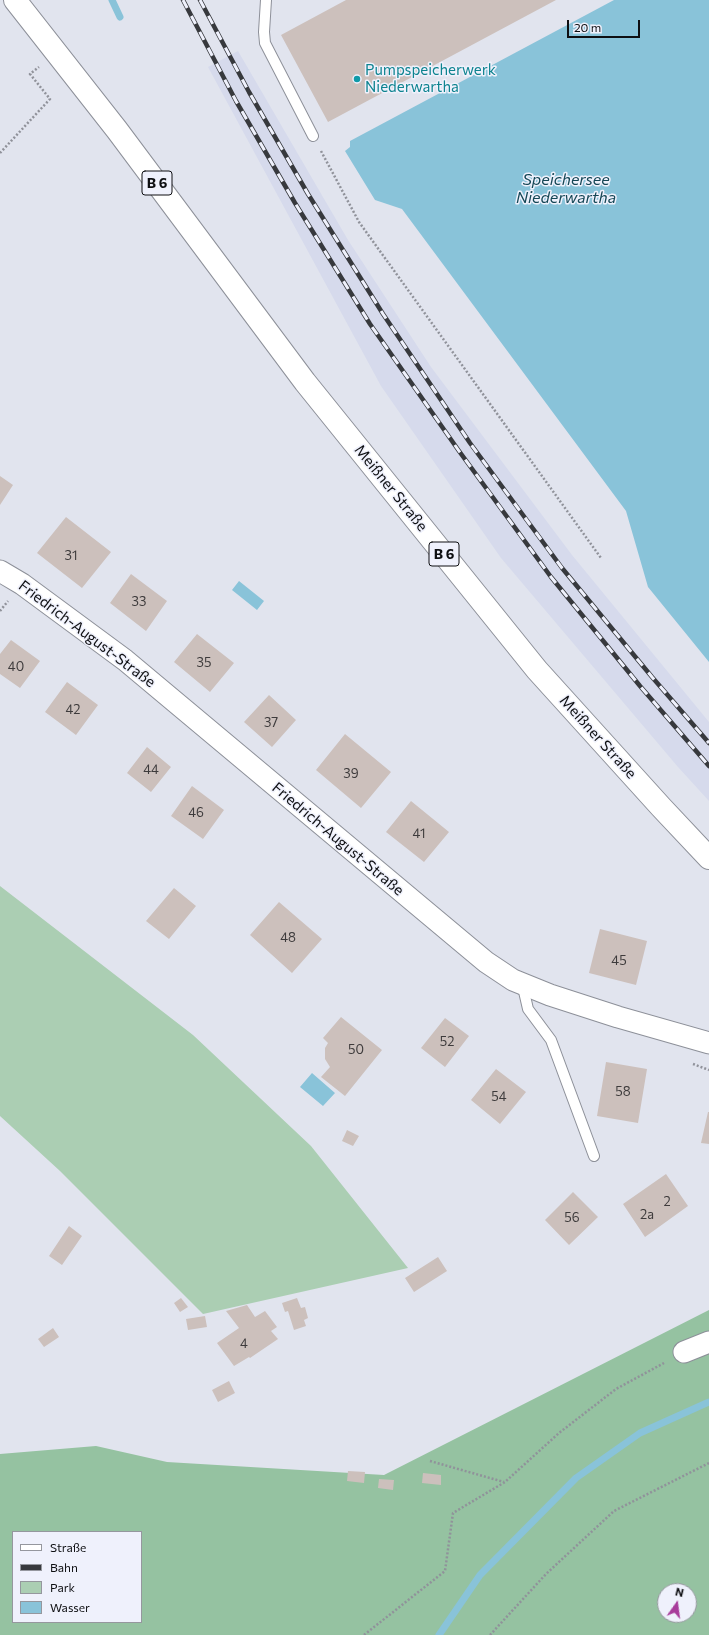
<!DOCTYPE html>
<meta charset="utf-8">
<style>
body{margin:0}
#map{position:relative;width:709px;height:1635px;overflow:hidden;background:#e1e4ee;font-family:Commissioner,sans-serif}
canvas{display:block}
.legend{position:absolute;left:12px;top:1531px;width:130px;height:92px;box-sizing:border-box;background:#eff1fc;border:1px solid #95979e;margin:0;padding:5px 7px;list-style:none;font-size:12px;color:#0e0f12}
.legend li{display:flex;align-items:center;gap:8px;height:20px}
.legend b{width:20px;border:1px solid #95979e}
.north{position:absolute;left:657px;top:1583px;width:40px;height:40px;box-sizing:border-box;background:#eff1fc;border:1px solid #95979e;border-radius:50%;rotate:14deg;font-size:11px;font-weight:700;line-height:16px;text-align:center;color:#0e0f12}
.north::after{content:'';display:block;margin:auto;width:14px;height:18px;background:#a83c9b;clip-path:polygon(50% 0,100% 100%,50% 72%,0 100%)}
.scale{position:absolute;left:567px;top:20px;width:73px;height:18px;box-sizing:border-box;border:2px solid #0e0f12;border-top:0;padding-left:5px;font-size:12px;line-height:14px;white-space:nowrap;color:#0e0f12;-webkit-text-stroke:3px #eff1fc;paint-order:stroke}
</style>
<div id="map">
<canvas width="709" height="1635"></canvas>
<ul class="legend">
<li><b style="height:5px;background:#fff"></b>Straße</li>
<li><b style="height:5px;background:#37393d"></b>Bahn</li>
<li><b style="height:11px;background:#abceb3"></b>Park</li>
<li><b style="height:11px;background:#89c3d9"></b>Wasser</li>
</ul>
<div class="north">N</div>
<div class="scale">20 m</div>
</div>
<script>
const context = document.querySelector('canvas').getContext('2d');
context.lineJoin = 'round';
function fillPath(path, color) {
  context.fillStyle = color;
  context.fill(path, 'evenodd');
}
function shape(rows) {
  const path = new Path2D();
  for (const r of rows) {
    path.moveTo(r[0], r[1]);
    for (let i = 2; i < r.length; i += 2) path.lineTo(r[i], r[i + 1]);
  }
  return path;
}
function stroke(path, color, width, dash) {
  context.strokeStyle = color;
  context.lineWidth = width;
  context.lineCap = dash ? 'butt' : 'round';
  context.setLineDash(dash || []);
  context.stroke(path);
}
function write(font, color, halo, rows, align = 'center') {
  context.font = font + ' Commissioner,sans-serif';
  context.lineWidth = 3;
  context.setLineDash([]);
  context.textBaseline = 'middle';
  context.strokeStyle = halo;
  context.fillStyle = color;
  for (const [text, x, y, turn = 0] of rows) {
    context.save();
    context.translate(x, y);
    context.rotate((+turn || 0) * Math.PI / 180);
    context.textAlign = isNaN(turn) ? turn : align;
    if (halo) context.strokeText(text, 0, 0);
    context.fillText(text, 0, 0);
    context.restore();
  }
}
fillPath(shape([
 [238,51,348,240,431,367,572,555,709,722,709,801,678,767,501,558,381,386,208,67]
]), '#d6daec');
fillPath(shape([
 [0,886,193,1035,311,1146,408,1268,203,1314,60,1171,0,1116]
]), '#abceb3');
fillPath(shape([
 [709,1310,709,1635,0,1635,0,1454,96,1446,167,1462,384,1475],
 [13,1532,141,1532,141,1622,13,1622],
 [665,1591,689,1591,689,1615,665,1615]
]), '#95c2a1');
fillPath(shape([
 [614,0,709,0,709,662,648,587,626,511,402,209,375,200,345,151,350,147,350,141],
 [239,581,264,601,257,610,232,590],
 [312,1073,335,1093,323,1106,300,1087]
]), '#89c3d9');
stroke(shape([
 [112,0,120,17],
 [439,1635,480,1575,576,1478,640,1433,709,1402]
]), '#89c3d9', 7);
fillPath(shape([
 [346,0,556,0,328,122,281,35],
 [0,476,13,485,0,505],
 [66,517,111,552,82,588,37,553],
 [131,574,167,601,146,631,110,603],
 [197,634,234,663,210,692,174,662],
 [11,640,40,661,20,688,0,674,0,654],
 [67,682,98,705,76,735,45,712],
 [269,695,296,720,272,747,244,722],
 [345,734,391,772,361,808,316,770],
 [147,747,171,767,151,792,127,773],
 [192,786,224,810,203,839,171,816],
 [411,801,449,832,424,862,386,832],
 [174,888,196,906,169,939,146,921],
 [279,902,322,939,292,973,250,935],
 [600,929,647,941,636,985,589,973],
 [341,1017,382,1050,345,1096,321,1077,330,1067,325,1059,325,1048,328,1043,323,1038],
 [445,1018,469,1036,445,1067,421,1048],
 [606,1062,647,1069,638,1123,597,1116],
 [496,1069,526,1092,500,1124,471,1100],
 [708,1112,709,1112,709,1144,701,1143],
 [347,1130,359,1136,353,1146,342,1141],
 [666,1174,688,1206,645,1237,623,1204],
 [573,1192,598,1217,569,1245,545,1220],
 [69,1226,82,1236,62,1265,49,1256],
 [438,1257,447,1271,414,1292,405,1278],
 [181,1298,188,1307,180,1312,174,1303],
 [297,1298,301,1308,305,1307,308,1318,304,1320,306,1326,294,1330,288,1311,285,1312,282,1303],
 [247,1305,255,1317,265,1311,277,1327,271,1331,278,1339,250,1358,249,1357,234,1366,217,1343,239,1328,226,1311],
 [205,1316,207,1327,188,1330,186,1319],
 [53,1328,59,1337,44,1347,38,1339],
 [229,1381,235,1393,218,1402,212,1390],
 [348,1471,365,1472,364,1483,347,1481],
 [423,1473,441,1475,441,1485,422,1483],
 [379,1479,394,1480,393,1490,378,1488]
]), '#ccc0bc');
const service = shape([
 [266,0,264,32,265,43,313,136],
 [522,983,528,1009,551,1040,594,1156]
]);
const minor = shape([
 [0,571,22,584,125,660,486,962,513,980,550,995,618,1017,709,1043],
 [684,1352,709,1342]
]);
const primary = shape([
 [15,0,117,130,305,382,537,670,661,807,709,858]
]);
stroke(service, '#8d9099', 12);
stroke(minor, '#8d9099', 23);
stroke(primary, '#8d9099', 24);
stroke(shape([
 [321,151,359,222,601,558],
 [0,153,50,99,30,74,39,67],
 [0,611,8,601],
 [693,1064,709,1070],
 [430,1461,504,1482],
 [364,1635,445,1571,453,1513,505,1482,559,1433,616,1389,664,1363],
 [490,1635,546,1574,614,1511,709,1463]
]), '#90929a', 2.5, [2, 2]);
stroke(service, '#fff', 10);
stroke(minor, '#fff', 21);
stroke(primary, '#fff', 22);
const rail = shape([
 [183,0,236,101,295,203,370,324,459,451,551,577,640,686,709,766],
 [200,0,249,92,308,194,383,314,470,443,562,568,652,677,709,743]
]);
stroke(rail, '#37393d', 4.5);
stroke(rail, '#eff1fc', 3, [9]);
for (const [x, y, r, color] of [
 [357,79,4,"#0f9aa8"]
]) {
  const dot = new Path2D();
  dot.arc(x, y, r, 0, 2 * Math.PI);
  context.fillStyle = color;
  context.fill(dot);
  stroke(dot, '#eff1fc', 1.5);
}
write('13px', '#3e3b3c', null, [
 ["31",71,556],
 ["33",139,602],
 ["35",204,663],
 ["40",16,667],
 ["42",73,710],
 ["37",271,723],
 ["44",151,770],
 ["39",351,774],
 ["46",196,813],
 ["41",419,834],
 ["48",288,938],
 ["45",619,961],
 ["52",447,1042],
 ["50",356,1050],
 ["58",623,1092],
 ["54",499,1097],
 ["2",667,1202],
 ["2a",647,1215],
 ["56",572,1218],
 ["4",244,1344]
]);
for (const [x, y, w] of [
 [157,183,30],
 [444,554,30]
]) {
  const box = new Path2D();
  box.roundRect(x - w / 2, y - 12, w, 24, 3);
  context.fillStyle = '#eff1fc';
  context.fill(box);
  stroke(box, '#0e0f12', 1);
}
write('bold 14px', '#0e0f12', null, [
 ["B 6",157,183],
 ["B 6",444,554]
]);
write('15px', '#0d838f', '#eff1fc', [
 ["Pumpspeicherwerk",365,70],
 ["Niederwartha",365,87]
], 'left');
write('15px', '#0e0f12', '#eff1fc', [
 ["Meißner Straße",391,488,51],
 ["Friedrich-August-Straße",87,634,37],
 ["Meißner Straße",598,737,48],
 ["Friedrich-August-Straße",338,839,40]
]);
write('italic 16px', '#154756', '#eff1fc', [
 ["Speichersee",566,180],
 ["Niederwartha",566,198]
]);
</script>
